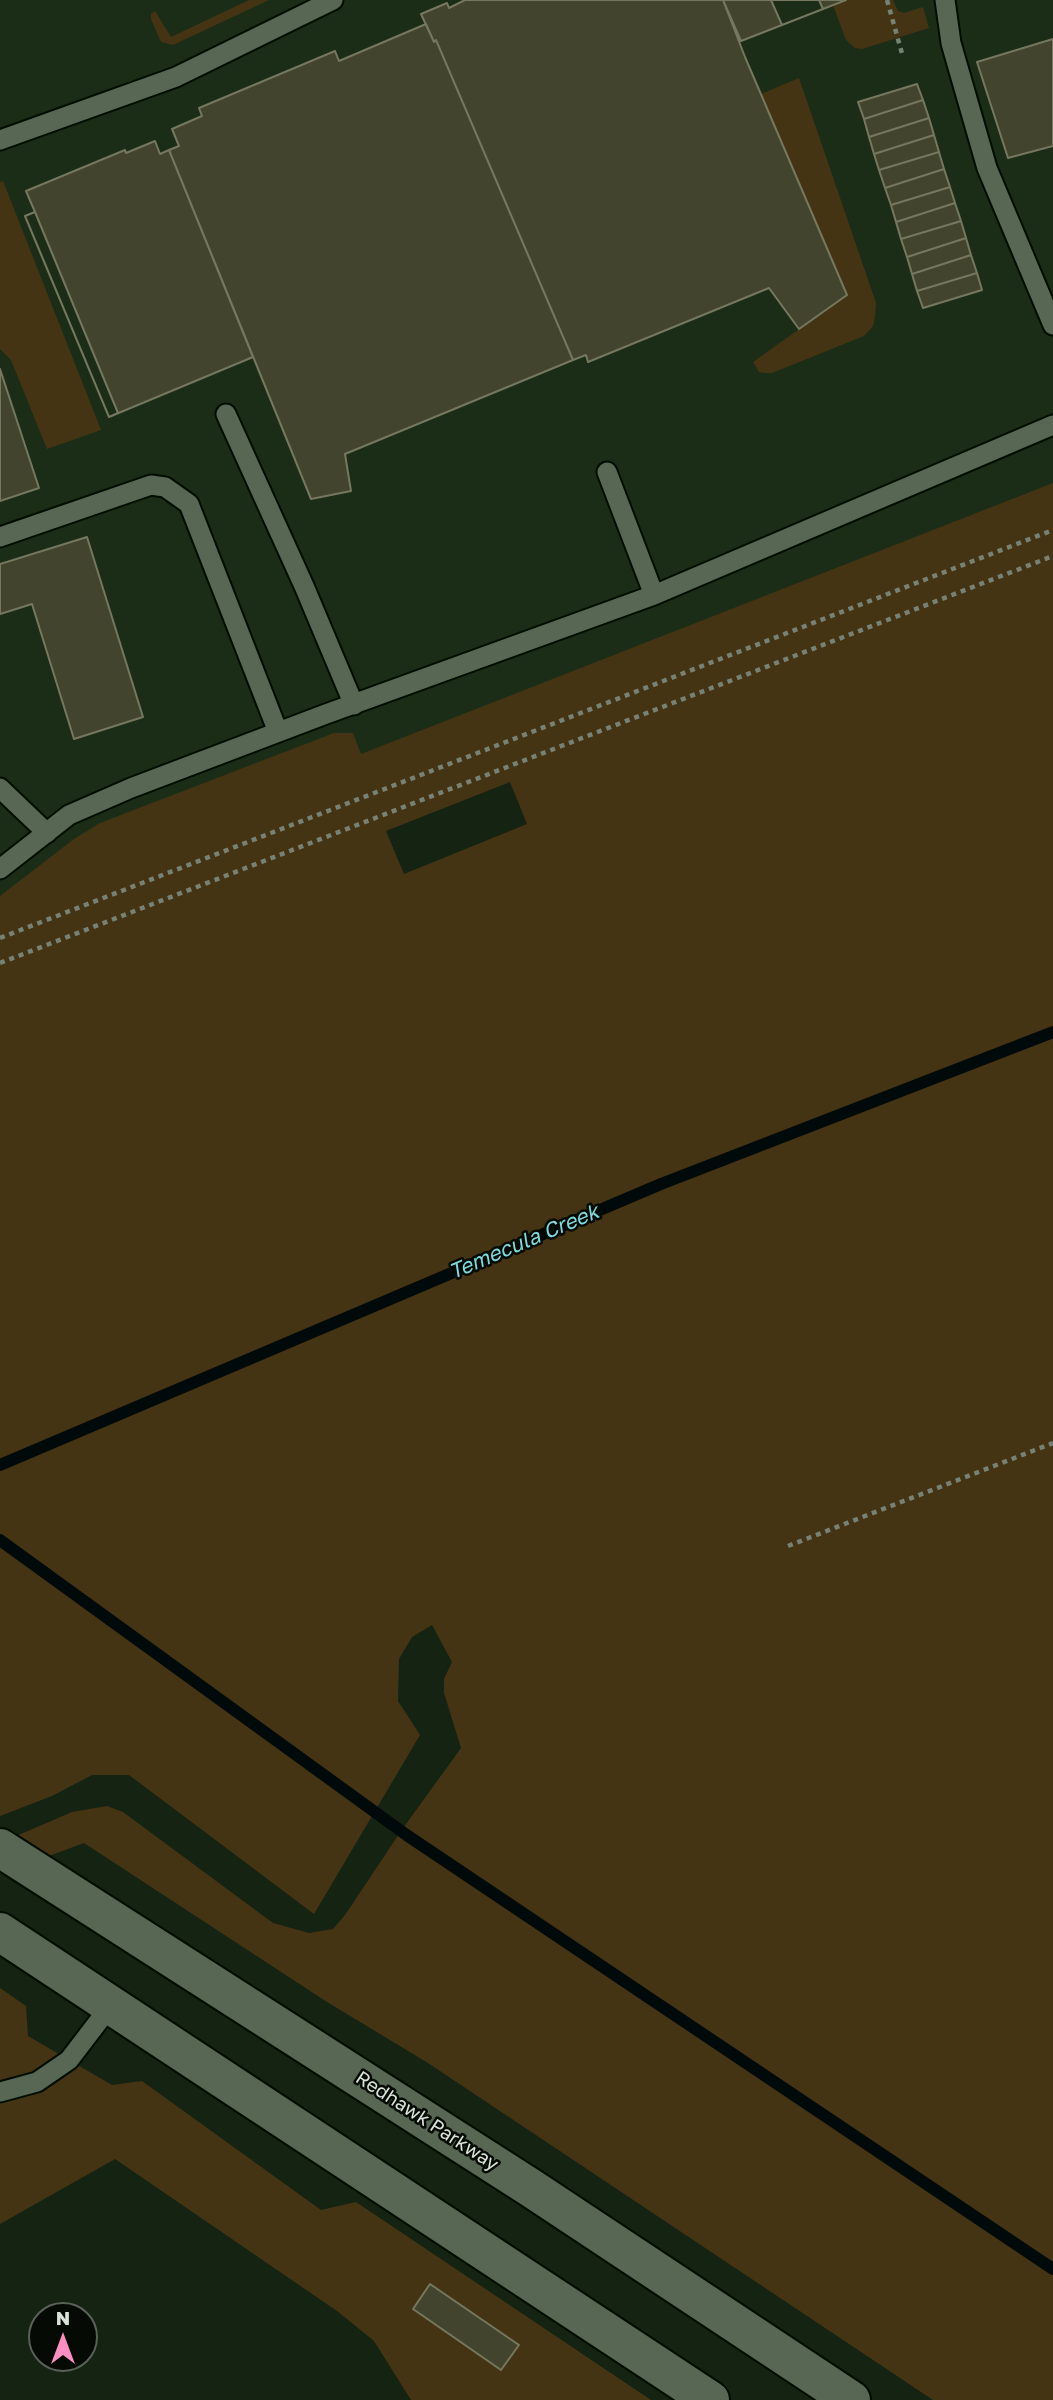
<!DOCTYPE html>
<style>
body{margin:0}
#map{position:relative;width:1053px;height:2400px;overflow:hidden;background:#152312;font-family:"Golos Text",sans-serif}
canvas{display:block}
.north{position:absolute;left:28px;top:2302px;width:70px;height:70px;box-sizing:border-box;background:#050a04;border:2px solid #5a6159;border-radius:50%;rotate:0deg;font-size:19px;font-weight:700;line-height:28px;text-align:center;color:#dae3d8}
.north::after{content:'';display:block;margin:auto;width:24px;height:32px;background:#fc8fc1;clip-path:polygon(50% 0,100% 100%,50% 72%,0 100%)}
</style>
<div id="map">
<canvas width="1053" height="2400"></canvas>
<div class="north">N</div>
</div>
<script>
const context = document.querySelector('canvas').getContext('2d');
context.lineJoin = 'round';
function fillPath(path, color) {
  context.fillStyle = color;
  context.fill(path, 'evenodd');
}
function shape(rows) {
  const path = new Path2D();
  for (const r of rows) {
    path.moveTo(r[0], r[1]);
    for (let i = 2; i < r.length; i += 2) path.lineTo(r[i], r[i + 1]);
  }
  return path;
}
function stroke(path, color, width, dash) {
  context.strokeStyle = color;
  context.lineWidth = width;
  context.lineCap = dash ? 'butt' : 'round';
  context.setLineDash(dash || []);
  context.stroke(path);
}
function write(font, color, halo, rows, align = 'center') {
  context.font = font + ' "Golos Text",sans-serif';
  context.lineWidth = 5;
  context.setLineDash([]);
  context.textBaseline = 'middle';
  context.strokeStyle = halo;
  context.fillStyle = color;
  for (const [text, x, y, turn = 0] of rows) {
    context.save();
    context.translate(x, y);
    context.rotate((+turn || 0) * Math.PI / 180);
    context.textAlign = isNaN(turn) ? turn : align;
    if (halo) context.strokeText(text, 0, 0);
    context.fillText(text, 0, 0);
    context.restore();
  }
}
fillPath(shape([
 [0,0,1053,0,1053,521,0,930]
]), '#1b2d17');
fillPath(shape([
 [249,0,269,0,173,45,161,42,151,19,151,14,155,11,171,37],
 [846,0,893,0,898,11,904,13,923,7,929,28,862,49,855,48,846,40,833,5],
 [799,78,876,303,875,316,873,326,864,336,772,373,766,373,759,372,753,362,847,295,761,94],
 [3,181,101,430,47,449,11,360,0,349,0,182],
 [1053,483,1053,2400,933,2400,428,2063,327,2002,84,1843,0,1874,0,1843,72,1812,107,1806,123,1812,273,1923,309,1933,333,1929,345,1915,401,1831,461,1748,444,1693,444,1679,452,1662,432,1625,412,1637,399,1659,398,1701,420,1735,314,1914,129,1775,92,1775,52,1796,0,1816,0,896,74,839,100,823,334,733,353,733,361,754],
 [510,782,527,824,404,874,386,831],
 [0,1988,26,2006,28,2036,112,2085,142,2081,321,2210,356,2202,651,2400,411,2400,374,2341,337,2311,115,2159,0,2224]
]), '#453414');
stroke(shape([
 [0,1465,661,1184,1053,1032],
 [0,1540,408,1836,1053,2269]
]), '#000a0b', 12);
const building = shape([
 [465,0,723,0,745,57,847,295,799,329,769,288,588,362,586,355,573,360,436,40,434,42,421,14,447,3,449,8,465,0],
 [723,0,846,0,741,41,723,0],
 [771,0,819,0,823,9,782,25,771,0],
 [426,24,434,42,436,40,573,360,345,454,351,491,311,499,169,150,179,146,172,129,202,116,199,108,335,51,339,61,426,24],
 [1053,39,1053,146,1008,158,977,62,1053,39],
 [917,84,923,100,864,119,858,102,917,84],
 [923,100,929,118,869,137,864,119,923,100],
 [929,118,934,135,874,154,869,137,929,118],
 [934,135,939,152,879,170,874,154,934,135],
 [155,141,160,154,169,150,253,357,109,417,25,216,35,212,26,191,125,150,126,153,155,141],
 [939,152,944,169,885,188,879,170,939,152],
 [944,169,950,187,891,205,885,188,944,169],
 [950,187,955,203,896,222,891,205,950,187],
 [955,203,961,221,901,239,896,222,955,203],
 [35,212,118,413,109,417,25,216,35,212],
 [961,221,966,238,907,257,901,239,961,221],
 [966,238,971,255,912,274,907,257,966,238],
 [971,255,977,273,917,291,912,274,971,255],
 [977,273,982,290,923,308,917,291,977,273],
 [0,369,39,488,0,501,0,369],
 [87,537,143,717,74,739,32,604,0,614,0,564,87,537],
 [430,2284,519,2345,501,2370,413,2309,430,2284]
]);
fillPath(building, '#43442d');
stroke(building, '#76775f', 2);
const service = shape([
 [945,0,951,43,987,168,1053,325],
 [0,140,176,77,333,0],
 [226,414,304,586,354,705],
 [607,472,654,595],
 [0,537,151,485,165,487,189,504,278,732],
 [0,788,47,833],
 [0,869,69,815,131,788,326,714,654,595,1053,425],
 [0,2092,37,2082,69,2060,111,2005]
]);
const secondary = shape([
 [0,1848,531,2188,851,2400],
 [0,1932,710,2400]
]);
stroke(service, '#020c01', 23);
stroke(secondary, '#020c01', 42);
stroke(shape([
 [887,0,903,57],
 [0,938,1053,530],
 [0,963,1053,556],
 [788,1546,1053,1443]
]), '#778274', 4.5, [5, 5]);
stroke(service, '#576753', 19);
stroke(secondary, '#576753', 38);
write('19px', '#dae3d8', '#050a04', [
 ["Redhawk Parkway",427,2121,33]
]);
write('italic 21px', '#7ddade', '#050a04', [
 ["Temecula Creek",524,1242,-23]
]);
</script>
